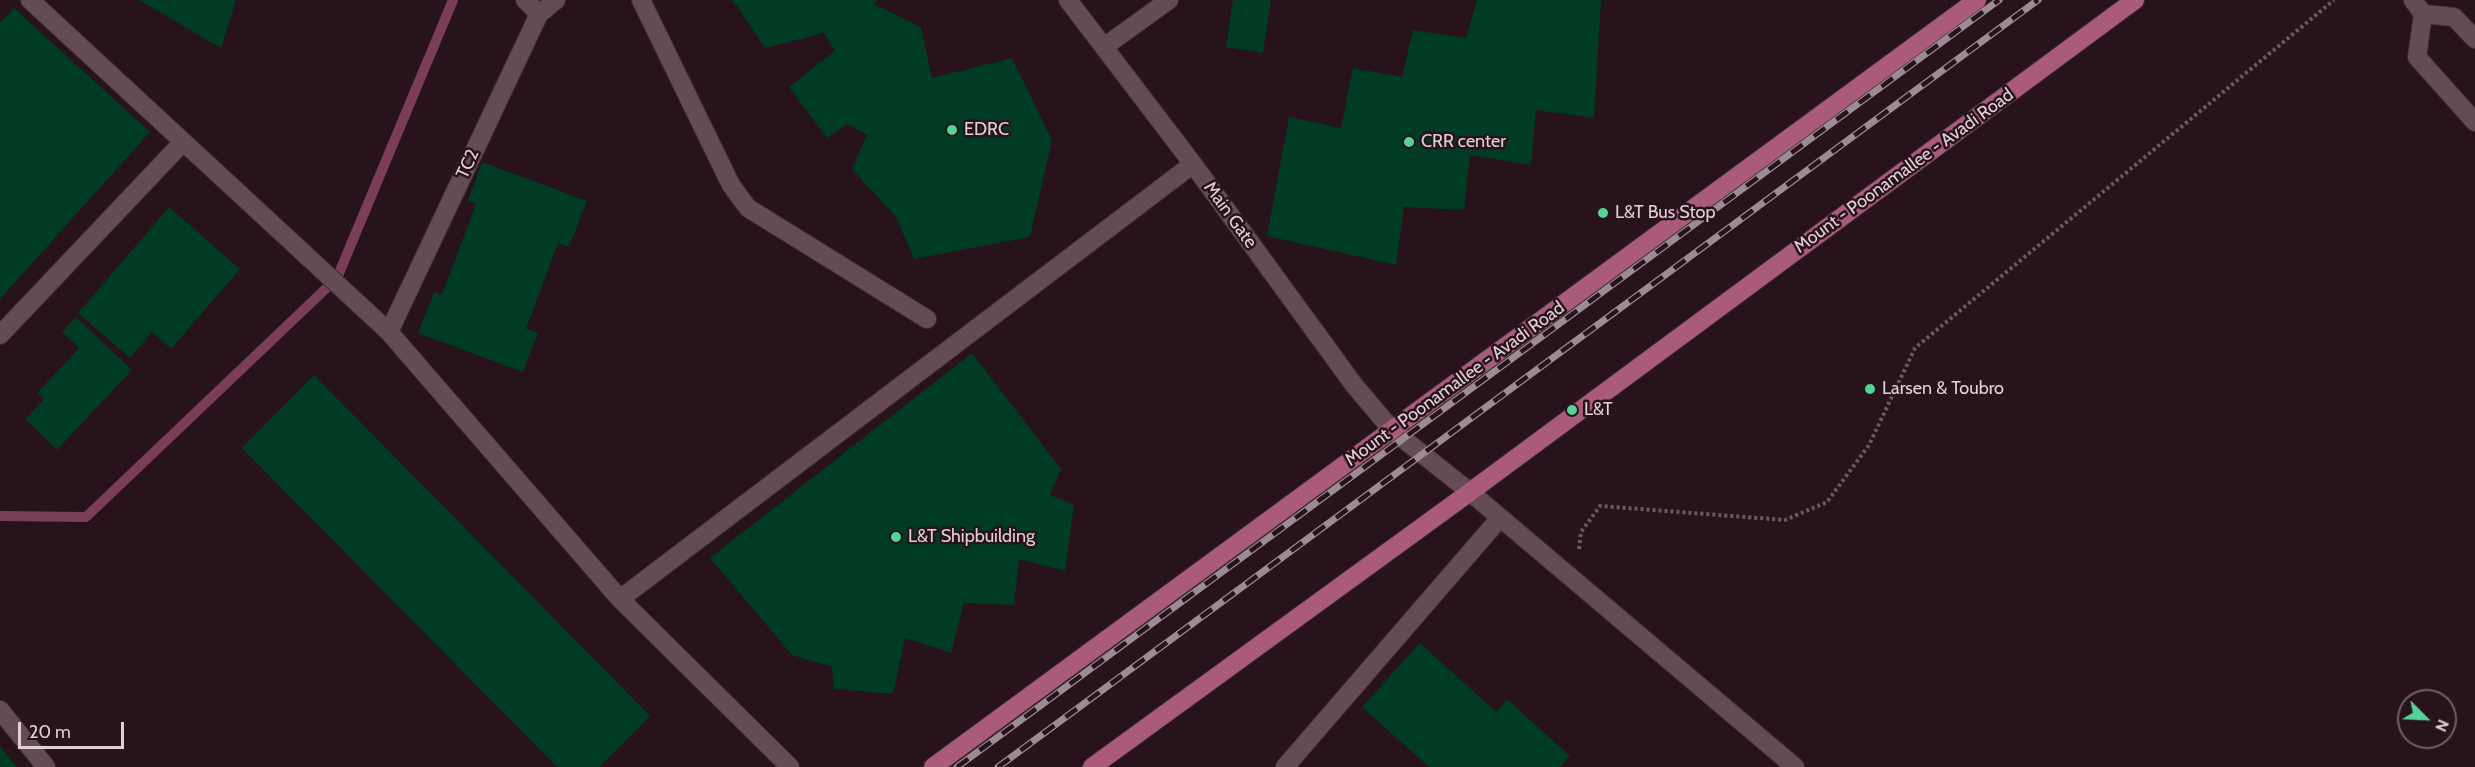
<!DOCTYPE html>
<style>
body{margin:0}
#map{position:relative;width:2475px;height:767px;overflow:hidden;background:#28131c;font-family:Cabin,sans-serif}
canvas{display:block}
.north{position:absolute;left:2397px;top:689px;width:60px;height:60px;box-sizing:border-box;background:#28131c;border:2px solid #725f66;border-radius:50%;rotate:114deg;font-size:16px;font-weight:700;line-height:24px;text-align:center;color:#e0d0d5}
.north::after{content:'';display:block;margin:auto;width:21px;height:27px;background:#54d395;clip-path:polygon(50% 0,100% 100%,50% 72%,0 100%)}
.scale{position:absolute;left:18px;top:722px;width:106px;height:27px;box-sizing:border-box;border:3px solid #e0d0d5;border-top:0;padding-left:8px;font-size:18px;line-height:21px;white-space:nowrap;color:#e0d0d5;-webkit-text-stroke:4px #28131c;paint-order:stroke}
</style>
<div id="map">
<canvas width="2475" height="767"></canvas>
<div class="north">N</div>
<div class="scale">20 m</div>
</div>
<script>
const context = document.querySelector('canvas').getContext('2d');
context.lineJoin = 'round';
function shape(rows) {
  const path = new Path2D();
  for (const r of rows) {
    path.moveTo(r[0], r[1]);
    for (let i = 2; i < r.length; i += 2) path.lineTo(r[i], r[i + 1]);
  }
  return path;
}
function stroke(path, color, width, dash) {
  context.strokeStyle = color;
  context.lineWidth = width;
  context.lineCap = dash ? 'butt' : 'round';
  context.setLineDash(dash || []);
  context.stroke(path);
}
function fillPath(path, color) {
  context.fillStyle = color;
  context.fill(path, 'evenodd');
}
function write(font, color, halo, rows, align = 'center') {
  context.font = font + ' Cabin,sans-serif';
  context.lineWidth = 5;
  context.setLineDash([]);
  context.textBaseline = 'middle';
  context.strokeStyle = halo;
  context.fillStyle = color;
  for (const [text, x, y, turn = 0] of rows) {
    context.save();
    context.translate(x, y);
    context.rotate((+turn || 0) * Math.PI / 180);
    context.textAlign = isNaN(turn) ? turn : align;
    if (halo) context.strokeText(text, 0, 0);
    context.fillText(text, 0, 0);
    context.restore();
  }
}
stroke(shape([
 [0,516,86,517,337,278,453,0]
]), '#7a3e57', 10);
fillPath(shape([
 [139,0,236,0,221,48],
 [731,0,877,0,874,4,921,27,932,78,1012,58,1052,140,1030,237,914,259,896,217,852,169,867,135,847,124,827,138,789,87,835,51,824,33,765,48,737,6],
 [1233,0,1271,0,1263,53,1226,47],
 [1477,0,1601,0,1594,118,1536,110,1531,165,1470,155,1464,210,1404,207,1396,265,1267,236,1289,117,1341,128,1353,68,1402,77,1413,30,1466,38],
 [14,8,150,132,0,299,0,23],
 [482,162,587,201,569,247,558,243,526,329,538,333,523,372,418,333,434,292,442,295,476,204,468,201],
 [169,207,240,269,171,349,152,332,130,358,78,313],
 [76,317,132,370,57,450,25,419,44,399,37,393,79,348,62,332],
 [972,353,1061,469,1050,495,1074,505,1065,571,1019,559,1014,605,964,603,951,653,905,638,893,694,834,689,832,667,792,655,710,558],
 [314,375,650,716,599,767,557,767,242,448],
 [1420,643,1496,712,1507,699,1570,756,1560,767,1429,767,1362,707],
 [0,746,17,767,0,767]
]), '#003b23');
const minor = shape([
 [30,0,389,332,620,599,790,767],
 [641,0,731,185,748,208,927,319],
 [1068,0,1193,164,1354,385,1392,430,1470,492,1795,767],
 [2413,0,2423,14,2417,57,2475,122],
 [539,14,556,0],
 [2423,14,2454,17,2475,39],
 [1104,47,1169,0],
 [389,332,539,14,525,0],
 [0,335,183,142],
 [620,599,1193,164],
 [0,710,46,767],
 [1285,767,1500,518]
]);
const major = shape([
 [933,767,1977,0],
 [1092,767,1470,492,2135,0]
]);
stroke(minor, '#3e2f34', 20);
stroke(major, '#3e2f34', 20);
stroke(shape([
 [1579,549,1581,532,1600,506,1785,520,1827,502,1869,445,1915,348,2334,0]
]), '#6b5860', 4, [3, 3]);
stroke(minor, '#644b54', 18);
stroke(major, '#aa5b7c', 18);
const rail = shape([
 [957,767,1999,0],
 [998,767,2038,0]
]);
stroke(rail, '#9d8b92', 7);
stroke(rail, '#28131c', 4.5, [14]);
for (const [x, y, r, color] of [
 [952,130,6,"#54d395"],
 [1409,142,6,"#54d395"],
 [1603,213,6,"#54d395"],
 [1870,389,6,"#54d395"],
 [1572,410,6,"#54d395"],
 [896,537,6,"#54d395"]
]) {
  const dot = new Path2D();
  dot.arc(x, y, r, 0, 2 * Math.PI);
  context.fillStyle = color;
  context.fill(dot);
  stroke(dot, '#28131c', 2);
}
write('18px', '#e0d0d5', '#28131c', [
 ["EDRC",964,130],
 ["CRR center",1421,142],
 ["L&T Bus Stop",1615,213],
 ["Larsen & Toubro",1882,389],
 ["L&T",1584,410],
 ["L&T Shipbuilding",908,537]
], 'left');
write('18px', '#e0d0d5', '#28131c', [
 ["TC2",468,164,-65],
 ["Mount - Poonamallee - Avadi Road",1904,171,-36],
 ["Main Gate",1230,215,54],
 ["Mount - Poonamallee - Avadi Road",1455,384,-36]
]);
</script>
